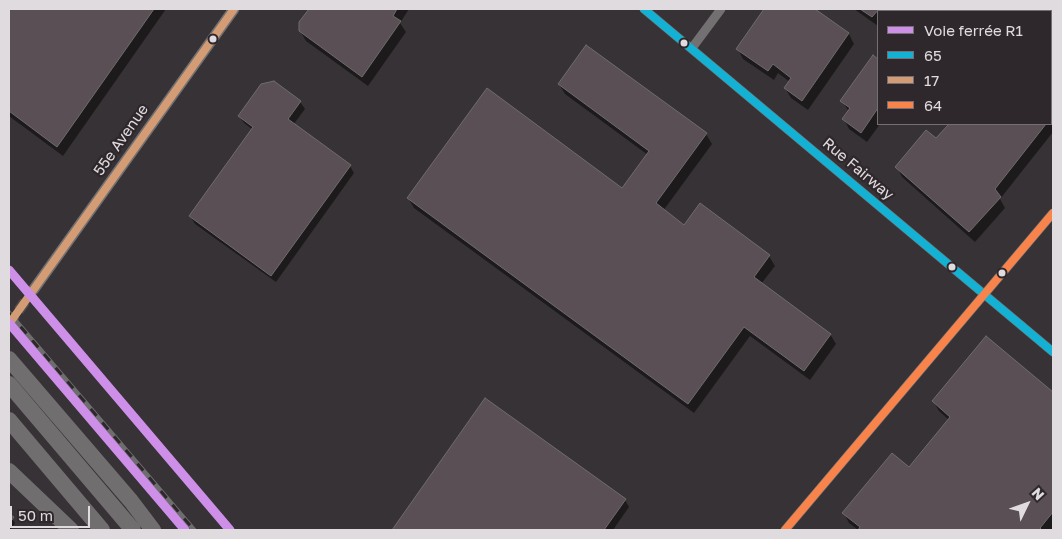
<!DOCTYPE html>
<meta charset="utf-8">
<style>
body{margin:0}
#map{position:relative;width:1062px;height:539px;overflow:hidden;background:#373235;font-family:"Golos Text",sans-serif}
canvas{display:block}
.frame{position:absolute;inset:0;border:10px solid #e0dbde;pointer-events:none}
.legend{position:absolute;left:877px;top:10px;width:175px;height:115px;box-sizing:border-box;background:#2e272b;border:1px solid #756f73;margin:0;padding:6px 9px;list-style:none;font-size:15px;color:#e0dbde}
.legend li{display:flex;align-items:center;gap:10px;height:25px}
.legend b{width:25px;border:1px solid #756f73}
.north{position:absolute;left:1002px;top:479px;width:50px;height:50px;-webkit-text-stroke:4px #2e272b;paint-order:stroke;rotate:48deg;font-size:14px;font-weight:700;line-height:20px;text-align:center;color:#e0dbde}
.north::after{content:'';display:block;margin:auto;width:18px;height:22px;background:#e0dbde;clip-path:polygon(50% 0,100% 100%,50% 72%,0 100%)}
.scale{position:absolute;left:10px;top:506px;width:80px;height:22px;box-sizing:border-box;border:2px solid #e0dbde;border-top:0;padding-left:6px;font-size:15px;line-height:18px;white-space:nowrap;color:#e0dbde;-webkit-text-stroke:4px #2e272b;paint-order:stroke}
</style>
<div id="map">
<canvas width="1062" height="539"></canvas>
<div class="frame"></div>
<ul class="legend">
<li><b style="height:6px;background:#ce8fe9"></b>Voie ferrée R1</li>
<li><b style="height:6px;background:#13b2d5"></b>65</li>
<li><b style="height:6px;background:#d39c74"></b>17</li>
<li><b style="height:6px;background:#f8844c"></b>64</li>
</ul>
<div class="north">N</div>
<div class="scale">50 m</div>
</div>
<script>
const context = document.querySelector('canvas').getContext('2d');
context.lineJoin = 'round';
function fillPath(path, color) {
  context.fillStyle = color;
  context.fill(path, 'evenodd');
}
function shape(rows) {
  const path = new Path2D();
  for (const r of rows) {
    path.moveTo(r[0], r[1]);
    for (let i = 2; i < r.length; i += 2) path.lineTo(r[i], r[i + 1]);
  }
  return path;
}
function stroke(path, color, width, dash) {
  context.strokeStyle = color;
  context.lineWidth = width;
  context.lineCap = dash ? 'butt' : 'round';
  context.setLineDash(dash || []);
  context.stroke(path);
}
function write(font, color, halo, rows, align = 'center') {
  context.font = font + ' "Golos Text",sans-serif';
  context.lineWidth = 4.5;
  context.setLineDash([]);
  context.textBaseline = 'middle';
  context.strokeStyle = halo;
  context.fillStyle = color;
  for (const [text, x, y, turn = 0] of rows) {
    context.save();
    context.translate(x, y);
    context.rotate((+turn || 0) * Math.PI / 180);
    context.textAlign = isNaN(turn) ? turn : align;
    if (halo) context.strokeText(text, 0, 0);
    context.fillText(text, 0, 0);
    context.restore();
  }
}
fillPath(shape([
 [9,9,166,9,63,156,9,116],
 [310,9,409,9,400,23,406,32,368,86,306,41,300,31,300,22],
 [766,9,813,9,849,34,854,44,808,110,791,98,785,88,790,82,778,73,774,80,743,59,738,49],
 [854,9,892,9,890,11,878,11,878,26],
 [1050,9,1053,9,1053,132,1000,199,1005,208,975,242,902,177,897,167,936,140,950,124,1051,124,1051,11,1048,11],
 [873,57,878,61,880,124,867,142,849,129,844,119,849,112,842,101],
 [559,84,706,134,712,144,663,211,685,226,769,256,775,266,761,284,830,334,836,344,810,380,750,336,694,413,414,208,408,198,623,189,648,155,565,94],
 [300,102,305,109,293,125,350,166,354,173,276,282,195,224,190,216,253,130,244,123,239,116],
 [986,338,1053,394,1053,528,1052,530,858,530,849,523,844,513,909,469,949,420,939,411,933,401],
 [486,399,625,500,629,507,613,530,393,530],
 [9,515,15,523,10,530,9,530]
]), '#0007');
const building = shape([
 [9,9,154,9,57,147,9,111,9,9],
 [309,9,397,9,393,16,401,21,362,77,299,31,299,22,309,9],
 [764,9,815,9,849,33,802,101,784,88,791,78,773,64,768,71,736,49,764,9],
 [860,9,879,9,872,17,860,9],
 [1048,9,1053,9,1053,115,1051,118,1051,11,1046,11,1048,9],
 [586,45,707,133,656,203,684,225,700,203,770,255,754,277,831,334,804,371,744,327,688,404,407,198,487,88,622,188,649,151,558,84,586,45],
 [873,55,878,59,878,108,861,133,842,119,850,108,840,101,873,55],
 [274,81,301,101,288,119,351,165,271,276,189,216,253,127,238,116,261,84,274,81],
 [949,124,1046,124,995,189,1001,197,969,232,895,167,926,130,936,138,949,124],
 [986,336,1053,392,1053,512,1040,528,1042,530,858,530,860,527,842,513,892,453,909,467,950,417,932,401,986,336],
 [485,398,626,499,604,530,392,530,485,398],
 [9,514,14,517,9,524,9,514]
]);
fillPath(building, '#594f55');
stroke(building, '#6f6b6e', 1);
stroke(shape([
 [9,324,34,289]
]), '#504b4e', 11, [11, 5.5]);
stroke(shape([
 [644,9,1053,352],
 [692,48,721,9],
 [785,530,1053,213]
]), '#727071', 9);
stroke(shape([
 [34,289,234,9]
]), '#727071', 11);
stroke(shape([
 [9,359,131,501,153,530],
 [9,384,133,530],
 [9,420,102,530],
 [9,471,71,530]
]), '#716e70', 16);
const rail = shape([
 [9,270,230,530],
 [9,313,194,530]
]);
stroke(rail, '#6e6d6e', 5);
stroke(rail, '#2e272b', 3, [9]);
stroke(shape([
 [644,9,1053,352]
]), '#13b2d5', 8);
stroke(shape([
 [9,324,234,9]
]), '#d39c74', 8);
stroke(shape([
 [785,530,1053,213]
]), '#f8844c', 8);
stroke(shape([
 [9,270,230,530],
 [9,323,185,530]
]), '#ce8fe9', 9);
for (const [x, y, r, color] of [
 [213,39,4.5,"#e0dbde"],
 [684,43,4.5,"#e0dbde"],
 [952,267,4.5,"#e0dbde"],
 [1002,273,4.5,"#e0dbde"]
]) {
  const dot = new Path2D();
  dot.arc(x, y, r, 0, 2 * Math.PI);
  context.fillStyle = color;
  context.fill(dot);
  stroke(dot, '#2e272b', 2);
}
write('15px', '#e0dbde', '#2e272b', [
 ["55e Avenue",121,140,-55],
 ["Rue Fairway",858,169,40]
]);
</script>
